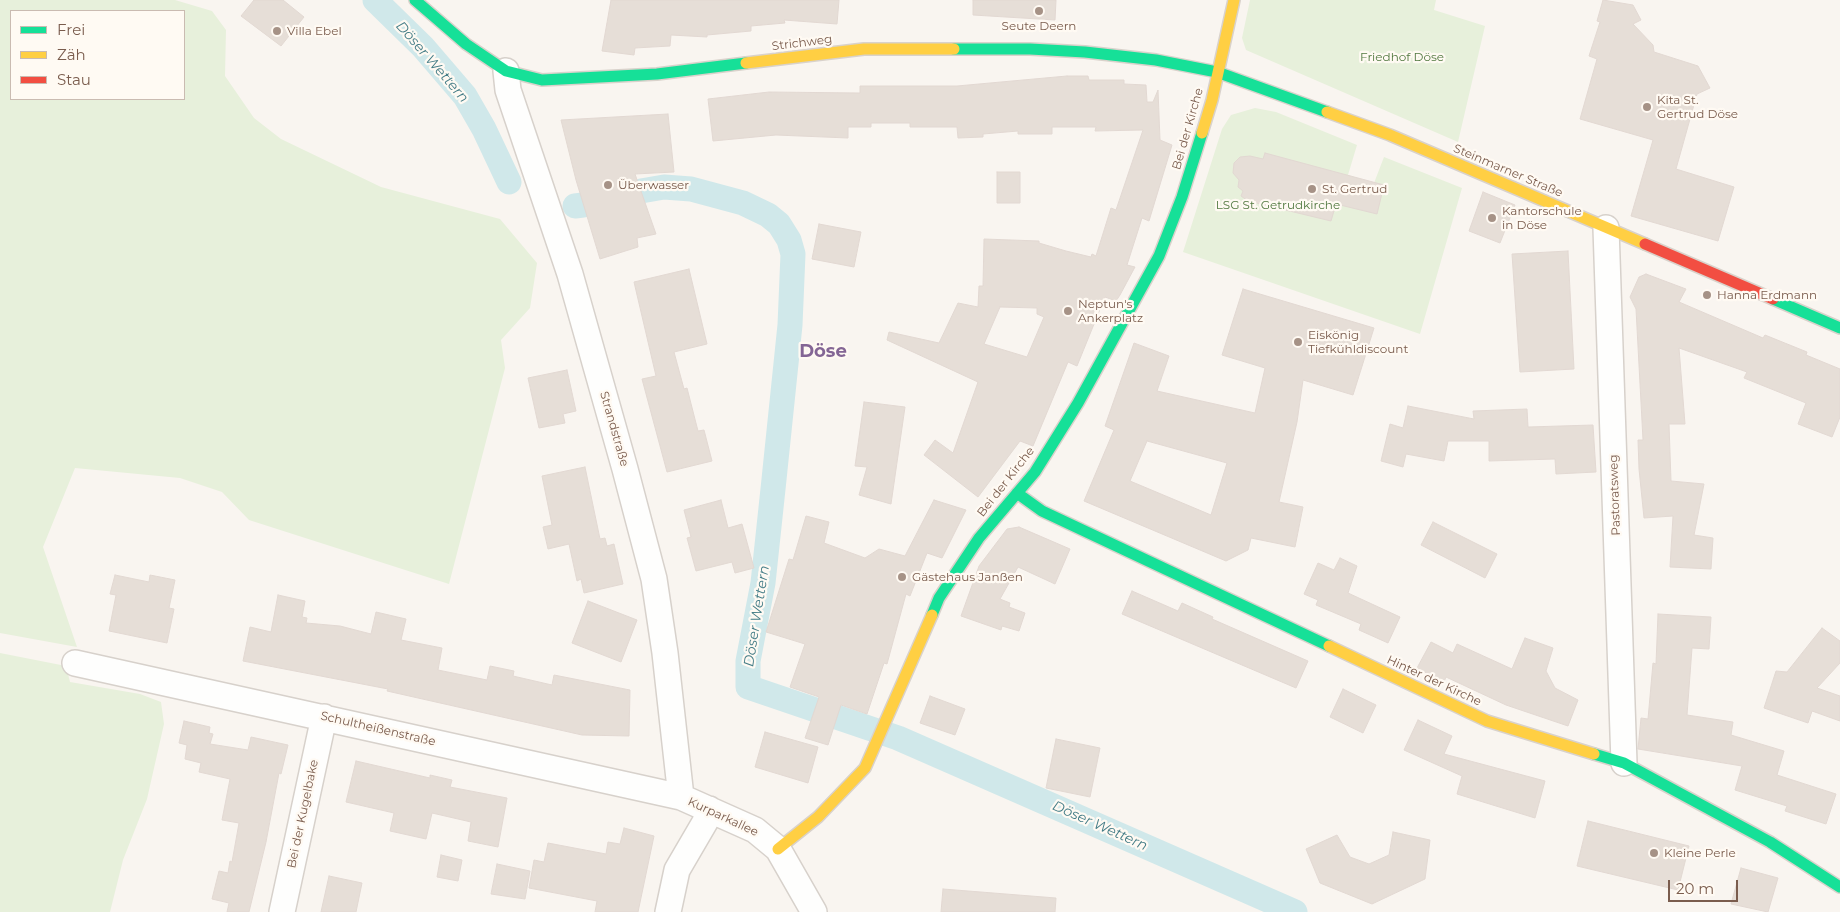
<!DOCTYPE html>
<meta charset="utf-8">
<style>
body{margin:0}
#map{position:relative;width:1840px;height:912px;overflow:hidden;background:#f9f5f0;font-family:Montserrat,sans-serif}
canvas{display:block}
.legend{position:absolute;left:10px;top:10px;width:175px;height:90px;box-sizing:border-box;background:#fffaf3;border:1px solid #cabbb1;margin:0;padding:6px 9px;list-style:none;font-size:15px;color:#7a5c4d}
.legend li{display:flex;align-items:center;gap:10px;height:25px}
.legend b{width:25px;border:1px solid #cabbb1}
.scale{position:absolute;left:1668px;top:880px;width:70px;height:22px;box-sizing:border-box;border:2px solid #7a5c4d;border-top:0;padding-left:6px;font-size:15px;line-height:18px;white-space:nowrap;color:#7a5c4d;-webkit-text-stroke:4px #fffaf3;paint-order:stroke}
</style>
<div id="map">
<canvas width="1840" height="912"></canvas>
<ul class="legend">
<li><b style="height:6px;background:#16e098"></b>Frei</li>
<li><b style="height:6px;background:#ffcf43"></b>Zäh</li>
<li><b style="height:6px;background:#f24e42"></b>Stau</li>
</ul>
<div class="scale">20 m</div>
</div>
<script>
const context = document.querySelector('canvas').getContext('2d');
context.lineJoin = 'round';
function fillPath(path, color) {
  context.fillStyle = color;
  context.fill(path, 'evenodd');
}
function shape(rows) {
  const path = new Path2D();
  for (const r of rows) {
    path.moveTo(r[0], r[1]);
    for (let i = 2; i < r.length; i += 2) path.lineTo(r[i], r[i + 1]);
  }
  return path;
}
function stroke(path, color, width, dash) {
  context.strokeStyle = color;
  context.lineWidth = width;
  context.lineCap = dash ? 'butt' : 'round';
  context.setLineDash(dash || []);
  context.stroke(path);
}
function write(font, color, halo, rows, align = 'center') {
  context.font = font + ' Montserrat,sans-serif';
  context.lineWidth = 4.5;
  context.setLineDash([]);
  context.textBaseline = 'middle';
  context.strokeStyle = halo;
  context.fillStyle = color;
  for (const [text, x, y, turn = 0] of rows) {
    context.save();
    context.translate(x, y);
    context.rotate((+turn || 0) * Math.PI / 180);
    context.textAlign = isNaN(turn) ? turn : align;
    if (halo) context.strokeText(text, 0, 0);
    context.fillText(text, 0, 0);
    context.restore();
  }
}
fillPath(shape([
 [0,0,175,0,212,11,226,30,225,76,254,118,281,139,381,187,500,219,537,263,530,308,501,340,505,368,449,584,249,520,222,492,180,478,75,468,43,547,77,647,0,633],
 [11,11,184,11,184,99,11,99],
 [1250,0,1436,0,1434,10,1485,26,1458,142,1246,50,1242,38],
 [1255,108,1276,112,1357,145,1348,175,1374,183,1384,157,1462,188,1420,334,1183,252,1222,129,1231,115],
 [0,653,66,666,70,682,140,694,161,702,164,724,147,799,123,860,110,912,0,912]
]), '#e7f0db');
stroke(shape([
 [375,0,423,47,465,96,484,129,509,182],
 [641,191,664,187,691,189,743,203,768,215,779,224,789,240,793,254,790,325,773,489,763,583,748,661,748,687,898,738,1295,912],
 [575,206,583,205]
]), '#d0e8ea', 25);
const building = shape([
 [254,0,283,0,304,17,281,46,241,16,254,0],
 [611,0,839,0,837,24,784,20,785,23,751,26,751,31,707,35,707,37,671,35,670,46,635,48,634,55,602,51,611,0],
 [973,0,1056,0,1055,20,973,15,973,0],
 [1603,0,1633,5,1641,20,1633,24,1653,45,1654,52,1698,66,1710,88,1697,94,1676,169,1734,187,1718,241,1631,216,1653,140,1580,119,1597,59,1589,56,1600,22,1597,21,1603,0],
 [1067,76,1088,76,1089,80,1124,80,1124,84,1146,85,1147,102,1153,102,1158,90,1160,140,1172,145,1149,221,1142,218,1127,265,1135,267,1120,295,1116,301,1105,297,1077,366,1068,362,1033,446,1020,441,978,497,924,455,935,440,953,453,978,382,887,340,889,332,939,343,958,303,978,307,979,286,983,286,984,239,1039,241,1039,243,1066,251,1091,257,1092,254,1096,256,1111,208,1116,210,1143,130,1095,131,1096,127,1052,127,1052,134,1018,134,1018,131,983,134,983,137,958,138,957,127,910,127,910,123,871,123,871,127,848,127,848,138,776,135,713,141,708,99,769,92,860,93,860,86,957,86,1067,76],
 [1000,307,1037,308,1037,314,1044,317,1027,357,984,344,1000,307],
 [668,114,674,172,635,174,656,234,637,238,638,247,600,259,576,180,561,120,668,114],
 [1265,153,1384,185,1377,214,1336,204,1331,221,1248,201,1241,196,1243,191,1238,187,1239,180,1233,173,1234,163,1240,157,1250,156,1263,159,1265,153],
 [997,172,1020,172,1020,203,997,203,997,172],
 [1483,192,1515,205,1500,243,1469,231,1483,192],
 [819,224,861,232,854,267,812,259,819,224],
 [1568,251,1574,369,1520,372,1512,254,1568,251],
 [689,269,707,344,674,352,684,389,687,388,698,431,704,430,712,461,667,472,642,379,656,376,634,282,689,269],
 [1646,274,1686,289,1679,302,1763,338,1765,335,1807,352,1806,355,1840,369,1840,417,1832,437,1798,424,1806,403,1744,378,1747,372,1679,348,1685,424,1669,424,1671,481,1704,484,1694,535,1713,538,1711,569,1670,567,1673,516,1644,518,1639,469,1638,440,1643,440,1636,309,1630,297,1639,277,1646,274],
 [1243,289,1374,328,1353,395,1303,380,1297,422,1279,502,1303,507,1295,547,1251,538,1248,550,1226,561,1084,501,1114,430,1105,426,1134,343,1169,356,1157,391,1255,413,1265,368,1222,355,1243,289],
 [1147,441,1227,463,1211,515,1130,481,1147,441],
 [567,370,576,411,563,414,565,423,539,428,528,378,567,370],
 [864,402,905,407,891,504,859,495,867,467,855,466,864,402],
 [1408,406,1474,419,1473,411,1527,409,1528,427,1593,425,1596,472,1556,474,1555,459,1489,461,1489,441,1448,441,1444,461,1406,454,1403,467,1381,461,1390,424,1403,428,1408,406],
 [585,467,600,539,605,538,607,546,614,544,623,584,584,593,581,579,577,581,569,544,548,549,543,527,552,525,542,476,585,467],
 [721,500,728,528,742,524,754,568,735,573,732,562,696,571,687,538,691,537,684,510,721,500],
 [934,500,966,510,942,558,927,553,910,596,906,594,887,664,884,663,867,714,841,705,828,745,805,738,819,697,790,687,805,644,766,632,789,559,793,560,806,516,829,522,824,543,865,558,879,549,905,556,934,500],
 [1433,522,1497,554,1485,578,1421,545,1433,522],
 [1019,527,1070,549,1055,584,1018,567,1000,599,1010,603,1009,607,1025,613,1019,631,1002,626,1001,630,961,616,979,566,1007,529,1019,527],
 [1340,558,1357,566,1348,593,1400,617,1388,643,1359,630,1361,624,1316,605,1318,600,1304,594,1318,563,1334,570,1340,558],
 [115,575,149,582,150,575,175,580,169,608,174,609,167,643,109,631,116,595,110,594,115,575],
 [1132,591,1178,611,1182,603,1213,617,1212,619,1308,661,1296,688,1122,614,1132,591],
 [278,595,305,601,302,617,307,618,306,623,340,626,371,634,376,612,406,619,401,640,442,648,438,670,487,680,490,666,514,671,513,676,552,685,554,675,630,690,629,736,582,735,387,691,388,689,243,661,250,627,271,632,278,595],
 [588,601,637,620,621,662,572,643,588,601],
 [1658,614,1711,617,1709,649,1692,648,1687,715,1733,722,1731,735,1784,751,1777,775,1836,794,1826,824,1785,811,1787,806,1735,790,1742,766,1638,749,1641,718,1648,719,1653,663,1656,664,1658,614],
 [1822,628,1840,641,1840,663,1817,688,1840,696,1840,721,1812,711,1808,723,1764,708,1776,671,1787,672,1822,628],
 [1525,638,1553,648,1546,671,1555,688,1578,700,1568,726,1506,705,1446,677,1444,682,1417,668,1431,642,1453,653,1457,644,1512,669,1525,638],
 [1343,689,1376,705,1363,733,1330,717,1343,689],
 [930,696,965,709,955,735,920,723,930,696],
 [1418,720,1452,736,1444,754,1545,781,1535,818,1457,794,1462,776,1404,750,1418,720],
 [184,721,210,727,209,733,213,734,210,744,248,750,251,737,288,745,281,774,279,773,266,842,249,912,227,912,229,903,212,899,219,871,228,873,230,861,232,862,239,823,222,820,230,779,199,772,201,763,185,759,187,745,179,743,184,721],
 [765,732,818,747,808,783,755,767,765,732],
 [1056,739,1100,748,1090,797,1046,788,1056,739],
 [356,761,430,778,430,775,452,780,450,787,507,798,498,847,468,841,471,822,432,813,426,839,390,831,394,813,346,802,356,761],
 [1588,821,1689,846,1678,890,1577,866,1588,821],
 [624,828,654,836,638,912,595,912,597,901,529,888,534,860,544,862,548,843,606,854,608,842,620,844,624,828],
 [1393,832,1430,840,1425,879,1372,904,1320,883,1306,849,1337,835,1350,857,1369,864,1389,855,1393,832],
 [441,855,462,860,458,881,437,877,441,855],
 [497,864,530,871,525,899,491,894,497,864],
 [1741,868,1778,878,1768,912,1731,904,1741,868],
 [329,876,362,883,356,912,321,912,329,876],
 [943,889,1056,898,1055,912,941,912,943,889]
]);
fillPath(building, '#e6ded7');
stroke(building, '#e2d8d2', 1);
const street = shape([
 [506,71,508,90,570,274,625,469,654,579,665,653,681,797],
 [1606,228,1624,763],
 [75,663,681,797,755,830,778,849,814,912],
 [282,912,324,717],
 [668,912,677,870,705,822,709,809]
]);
const fast = shape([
 [415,0,466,44,506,71,542,80,657,74,746,63],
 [954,49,1030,49,1085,52,1156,60,1217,72,1327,112],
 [1773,299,1840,328],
 [1017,493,1042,511,1329,646],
 [932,615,939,598,979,538,1035,472,1078,403,1159,256,1182,197,1202,133],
 [1594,754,1624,763,1770,842,1840,887]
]);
const slow = shape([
 [746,63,864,49,954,49],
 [1327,112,1390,135,1645,244],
 [1202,133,1212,100,1234,0],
 [1329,646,1487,721,1594,754],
 [778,849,818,817,865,768,932,615]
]);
const jam = shape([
 [1645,244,1773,299]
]);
stroke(street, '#d7d1cb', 28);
stroke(fast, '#d9d2cb', 14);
stroke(slow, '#d9d2cb', 14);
stroke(jam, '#d9d2cb', 14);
stroke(street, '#fefefd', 25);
stroke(fast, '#16e098', 11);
stroke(slow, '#ffcf43', 11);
stroke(jam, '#f24e42', 11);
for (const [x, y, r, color] of [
 [1039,11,5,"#a69286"],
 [277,31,5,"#a69286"],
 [1647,107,5,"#a69286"],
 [608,185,5,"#a69286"],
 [1312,189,5,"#a69286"],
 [1492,218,5,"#a69286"],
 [1707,295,5,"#a69286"],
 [1068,311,5,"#a69286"],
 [1298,342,5,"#a69286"],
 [902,577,5,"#a69286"],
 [1654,853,5,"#a69286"]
]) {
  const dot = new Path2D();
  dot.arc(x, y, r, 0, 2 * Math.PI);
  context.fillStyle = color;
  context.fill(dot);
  stroke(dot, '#fffaf3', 2);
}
write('12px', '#7a5c4d', '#fffaf3', [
 ["Seute Deern",1039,26,"center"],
 ["Villa Ebel",287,31],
 ["Kita St.",1657,100],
 ["Gertrud Döse",1657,114],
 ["Überwasser",618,185],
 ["St. Gertrud",1322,189],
 ["Kantorschule",1502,211],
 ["in Döse",1502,225],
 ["Hanna Erdmann",1717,295],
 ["Neptun's",1078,304],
 ["Ankerplatz",1078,318],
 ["Eiskönig",1308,335],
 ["Tiefkühldiscount",1308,349],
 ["Gästehaus Janßen",912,577],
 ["Kleine Perle",1664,853]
], 'left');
write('12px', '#7a5c4d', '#fffaf3', [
 ["Strichweg",802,43,-7],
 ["Bei der Kirche",1188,129,-74],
 ["Steinmarner Straße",1508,171,23],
 ["Strandstraße",614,429,74],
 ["Bei der Kirche",1006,482,-52],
 ["Pastoratsweg",1615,495,-92],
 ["Hinter der Kirche",1434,681,25],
 ["Schultheißenstraße",378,729,13],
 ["Bei der Kugelbake",303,814,-78],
 ["Kurparkallee",723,817,25]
]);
write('12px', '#537a41', '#fffaf3', [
 ["Friedhof Döse",1402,57],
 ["LSG St. Getrudkirche",1278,205]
]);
write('italic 14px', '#437c86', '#fffaf3', [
 ["Döser Wettern",432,62,49],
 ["Döser Wettern",757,616,-81],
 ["Döser Wettern",1100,826,24]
]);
write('bold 18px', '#846695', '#fffaf3', [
 ["Döse",823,352]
]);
</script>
